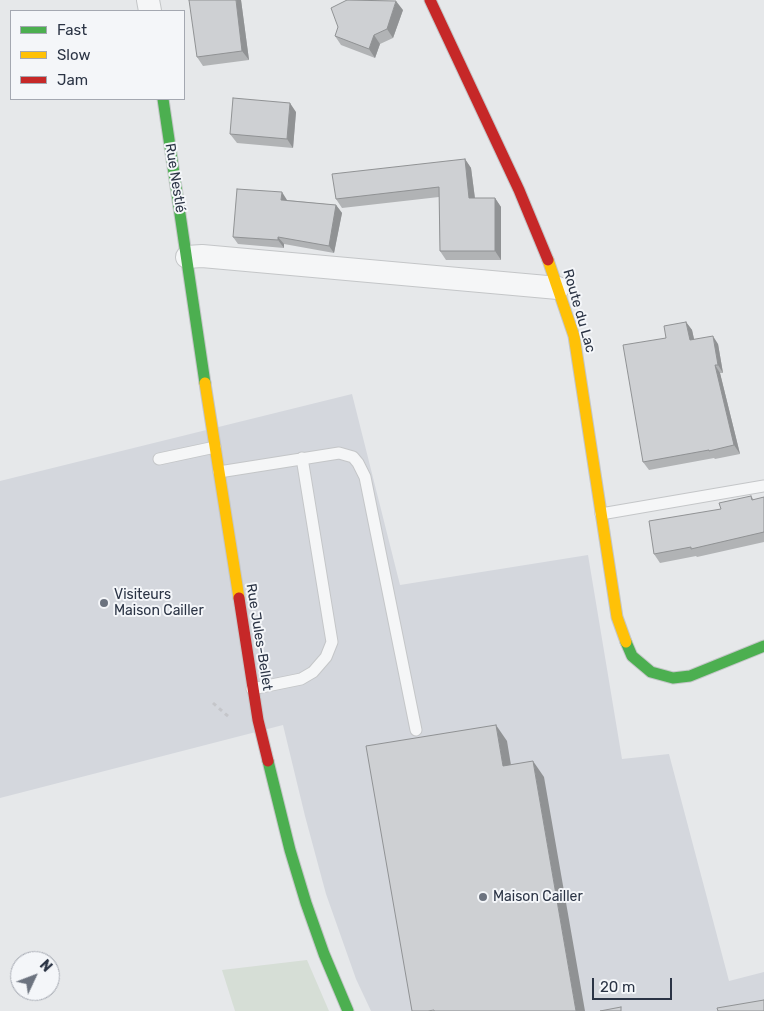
<!DOCTYPE html>
<meta charset="utf-8">
<style>
body{margin:0}
#map{position:relative;width:764px;height:1011px;overflow:hidden;background:#e6e8ea;font-family:Rubik,sans-serif}
canvas{display:block}
.legend{position:absolute;left:10px;top:10px;width:175px;height:90px;box-sizing:border-box;background:#f4f6f9;border:1px solid #a4a8b1;margin:0;padding:6px 9px;list-style:none;font-size:15px;color:#2b3445}
.legend li{display:flex;align-items:center;gap:10px;height:25px}
.legend b{width:25px;border:1px solid #a4a8b1}
.north{position:absolute;left:10px;top:951px;width:50px;height:50px;box-sizing:border-box;background:#f4f6f9;border:1px solid #a4a8b1;border-radius:50%;rotate:47deg;font-size:14px;font-weight:700;line-height:20px;text-align:center;color:#2b3445}
.north::after{content:'';display:block;margin:auto;width:18px;height:22px;background:#6c737f;clip-path:polygon(50% 0,100% 100%,50% 72%,0 100%)}
.scale{position:absolute;left:592px;top:978px;width:80px;height:22px;box-sizing:border-box;border:2px solid #2b3445;border-top:0;padding-left:6px;font-size:15px;line-height:18px;white-space:nowrap;color:#2b3445;-webkit-text-stroke:4px #f4f6f9;paint-order:stroke}
</style>
<div id="map">
<canvas width="764" height="1011"></canvas>
<ul class="legend">
<li><b style="height:6px;background:#4caf50"></b>Fast</li>
<li><b style="height:6px;background:#ffc107"></b>Slow</li>
<li><b style="height:6px;background:#c62828"></b>Jam</li>
</ul>
<div class="north">N</div>
<div class="scale">20 m</div>
</div>
<script>
const context = document.querySelector('canvas').getContext('2d');
context.lineJoin = 'round';
function fillPath(path, color) {
  context.fillStyle = color;
  context.fill(path, 'evenodd');
}
function shape(rows) {
  const path = new Path2D();
  for (const r of rows) {
    path.moveTo(r[0], r[1]);
    for (let i = 2; i < r.length; i += 2) path.lineTo(r[i], r[i + 1]);
  }
  return path;
}
function stroke(path, color, width, dash) {
  context.strokeStyle = color;
  context.lineWidth = width;
  context.lineCap = dash ? 'butt' : 'round';
  context.setLineDash(dash || []);
  context.stroke(path);
}
function write(font, color, halo, rows, align = 'center') {
  context.font = font + ' Rubik,sans-serif';
  context.lineWidth = 4;
  context.setLineDash([]);
  context.textBaseline = 'middle';
  context.strokeStyle = halo;
  context.fillStyle = color;
  for (const [text, x, y, turn = 0] of rows) {
    context.save();
    context.translate(x, y);
    context.rotate((+turn || 0) * Math.PI / 180);
    context.textAlign = isNaN(turn) ? turn : align;
    if (halo) context.strokeText(text, 0, 0);
    context.fillText(text, 0, 0);
    context.restore();
  }
}
fillPath(shape([
 [352,394,400,585,588,555,622,759,669,754,729,981,764,972,764,1011,371,1011,356,979,326,894,305,816,283,725,0,798,0,481]
]), '#d4d7dd');
fillPath(shape([
 [307,960,329,1011,235,1011,222,970]
]), '#d6ded6');
const lane = shape([
 [159,459,215,447],
 [219,472,339,453,353,457,358,463,365,477,416,730],
 [601,514,764,486],
 [252,689,301,679,313,672,326,657,332,642,302,458]
]);
const street = shape([
 [148,0,150,11],
 [187,257,202,256,558,288]
]);
const fast = shape([
 [163,99,205,383],
 [626,642,632,656,651,672,673,678,690,676,764,646],
 [268,761,290,850,306,903,324,954,348,1011]
]);
const slow = shape([
 [548,260,574,336,617,617,626,642],
 [205,383,239,598]
]);
const jam = shape([
 [430,0,519,190,548,260],
 [239,598,258,720,268,761]
]);
stroke(lane, '#c4c6c8', 13);
stroke(street, '#c4c6c8', 24);
stroke(fast, '#c4c6c8', 13);
stroke(slow, '#c4c6c8', 13);
stroke(jam, '#c4c6c8', 13);
stroke(shape([
 [213,703,230,718]
]), '#c5c6ca', 3, [4, 4]);
stroke(lane, '#f5f6f7', 11);
stroke(street, '#f5f6f7', 22);
stroke(fast, '#4caf50', 11);
stroke(slow, '#ffc107', 11);
stroke(jam, '#c62828', 11);
fillPath(shape([
 [241,0,249,60,203,66,197,57],
 [403,10,393,38,380,44,375,58,341,45,335,36],
 [296,112,293,148,237,143,230,134],
 [465,159,471,168,475,198,495,198,501,207,501,260,446,260,440,251,439,197,342,208,336,199],
 [287,200,336,205,342,213,334,253,284,244,284,248,238,244,233,237],
 [686,322,692,330,694,339,718,344,723,373,720,373,740,454,715,459,714,458,649,470,643,462,666,338],
 [751,496,754,500,764,497,764,542,697,557,696,556,660,563,654,554,721,509]
]), '#b1b3b5');
fillPath(shape([
 [236,0,241,0,249,60,242,51],
 [396,1,403,10,393,38,387,29],
 [374,35,380,44,375,58,369,49],
 [290,103,296,112,293,148,287,139],
 [465,159,471,168,476,207,469,198],
 [282,192,287,200,281,200],
 [495,198,501,207,501,260,495,251],
 [336,205,342,213,334,253,329,246],
 [278,237,284,244,284,248,278,240],
 [686,322,692,330,696,348,690,340],
 [713,336,718,344,723,373,718,365],
 [715,365,720,373,740,454,734,445],
 [496,725,507,741,514,783,503,766],
 [533,761,544,777,585,1011,576,1011]
]), '#909294');
const building = shape([
 [189,0,236,0,242,51,197,57,189,0],
 [347,0,396,1,387,29,374,35,369,49,335,36,338,27,331,8,347,0],
 [233,98,290,103,287,139,230,134,233,98],
 [465,159,469,198,495,198,495,251,440,251,439,187,336,199,332,174,465,159],
 [237,189,282,192,281,200,336,205,329,246,278,237,278,240,233,237,237,189],
 [686,322,690,340,713,336,718,365,715,365,734,445,709,451,709,450,643,462,623,345,666,338,664,326,686,322],
 [751,496,752,500,764,497,764,532,691,549,691,547,654,554,649,521,721,509,719,503,751,496],
 [496,725,503,766,533,761,576,1011,434,1011,434,1010,428,1011,412,1011,366,746,496,725],
 [764,1000,764,1011,718,1011,717,1008,764,1000],
 [621,1007,621,1011,600,1011,621,1007]
]);
fillPath(building, '#ced0d3');
stroke(building, '#909294', 1);
for (const [x, y, r, color] of [
 [104,603,5,"#6c737f"],
 [483,897,5,"#6c737f"]
]) {
  const dot = new Path2D();
  dot.arc(x, y, r, 0, 2 * Math.PI);
  context.fillStyle = color;
  context.fill(dot);
  stroke(dot, '#f4f6f9', 2);
}
write('14px', '#2b3445', '#f4f6f9', [
 ["Rue Nestlé",175,178,81],
 ["Route du Lac",579,311,74],
 ["Rue Jules-Bellet",259,637,81]
]);
write('14px', '#2b3445', '#f4f6f9', [
 ["Visiteurs",114,595],
 ["Maison Cailler",114,611],
 ["Maison Cailler",493,897]
], 'left');
</script>
